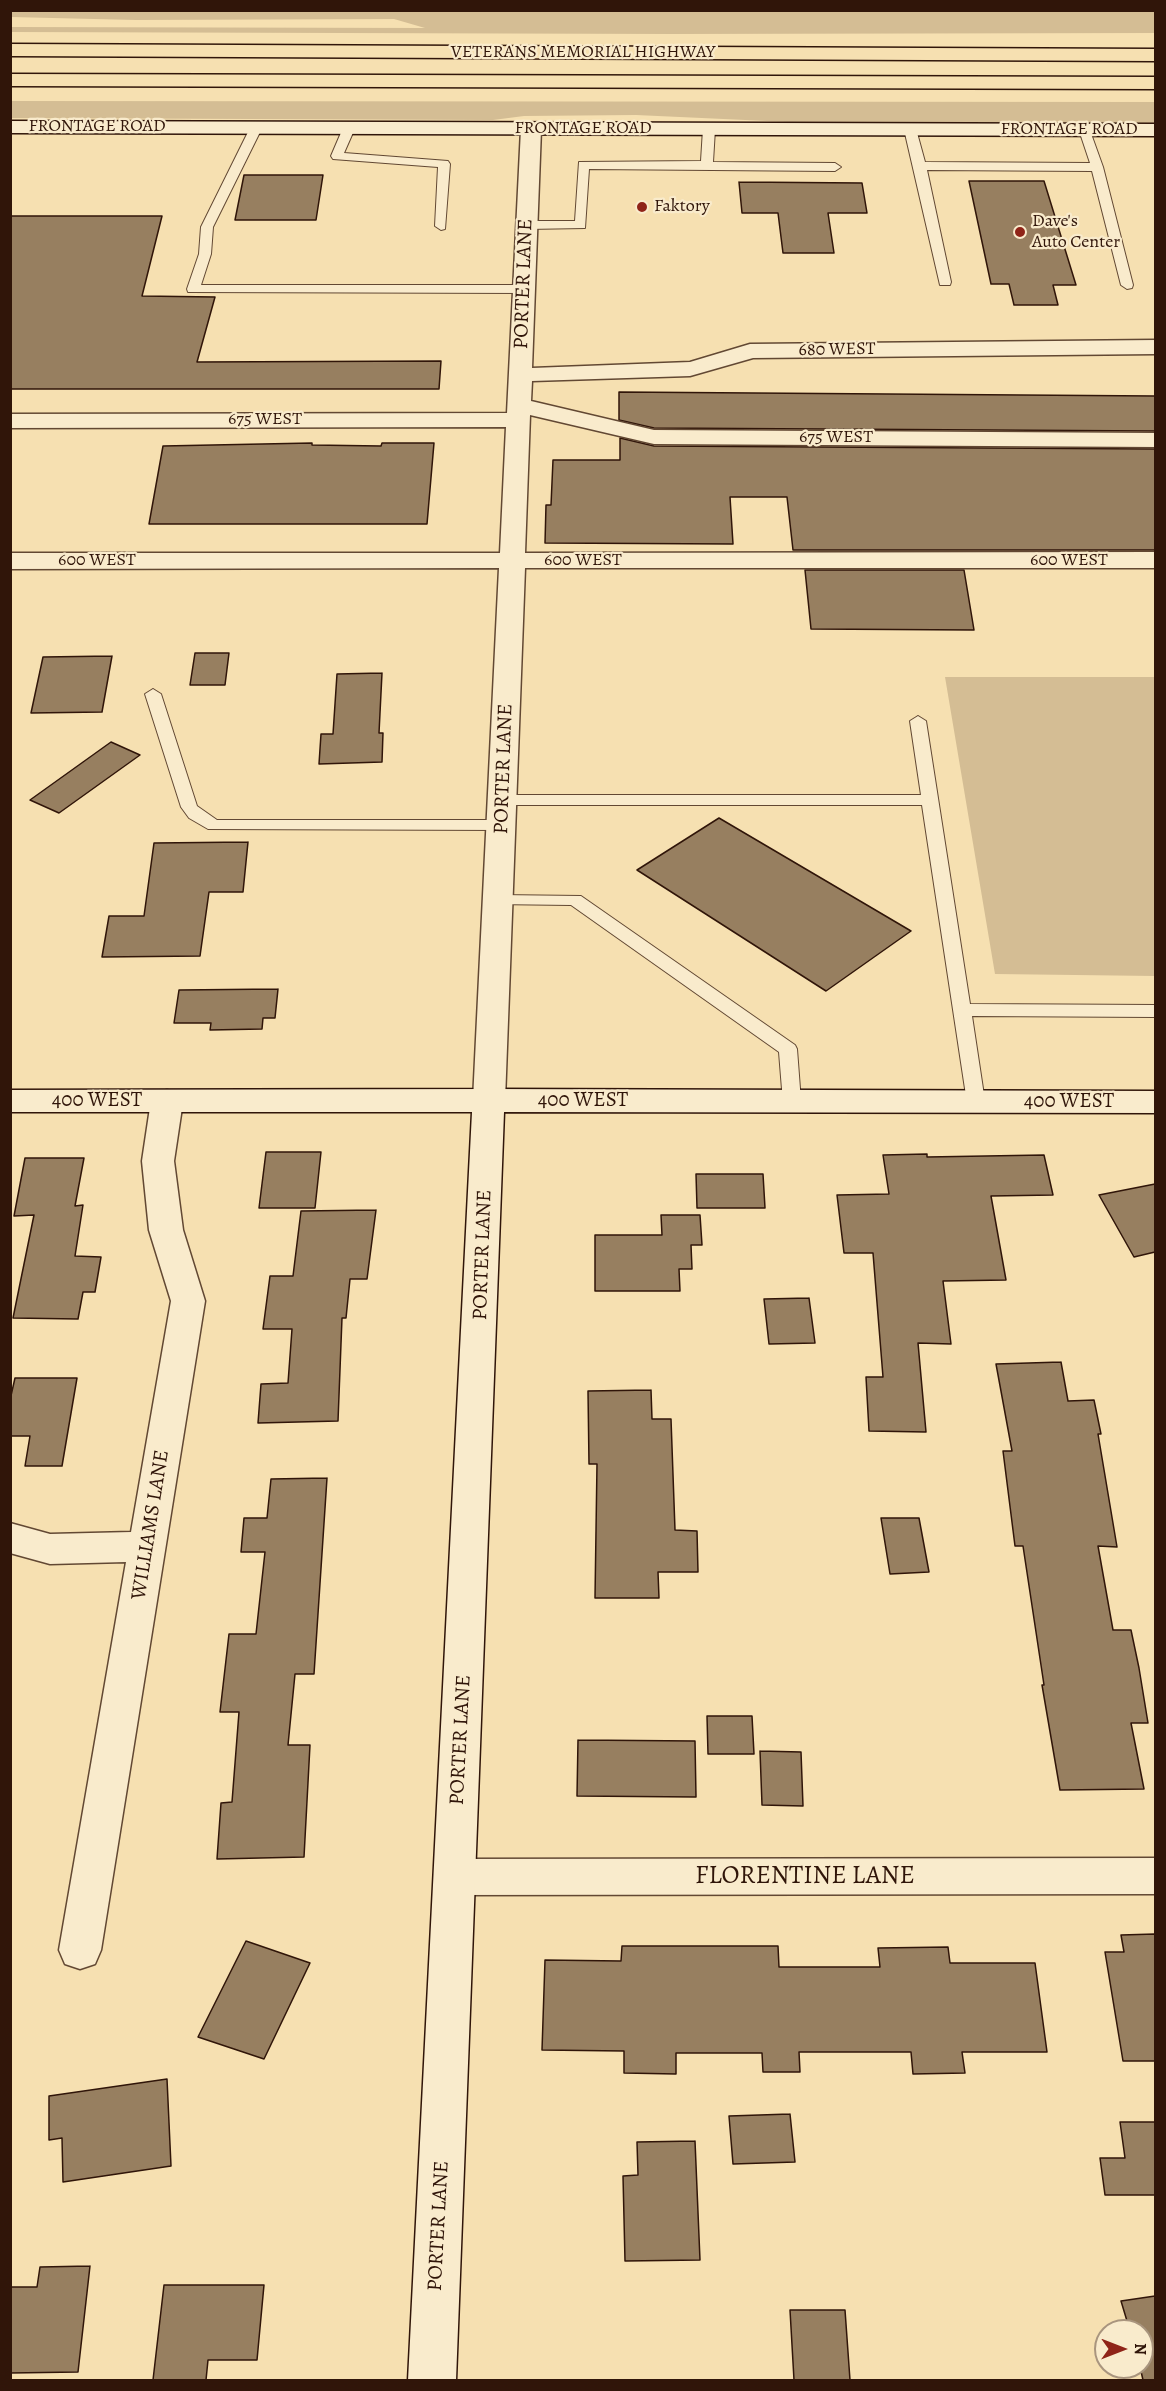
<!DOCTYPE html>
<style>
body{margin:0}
#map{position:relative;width:1166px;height:2391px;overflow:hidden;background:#f6e0b1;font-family:Alegreya,serif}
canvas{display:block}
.frame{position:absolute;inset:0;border:12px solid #301509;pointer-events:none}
.north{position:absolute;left:1094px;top:2319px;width:60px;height:60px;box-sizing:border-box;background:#f9ebcc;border:2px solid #a9957e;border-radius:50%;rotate:90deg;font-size:16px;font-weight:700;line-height:24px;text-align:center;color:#301509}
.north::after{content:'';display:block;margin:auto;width:21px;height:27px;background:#8f2418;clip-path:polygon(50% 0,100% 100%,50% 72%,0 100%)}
</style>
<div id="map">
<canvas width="1166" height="2391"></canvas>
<div class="frame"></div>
<div class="north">N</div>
</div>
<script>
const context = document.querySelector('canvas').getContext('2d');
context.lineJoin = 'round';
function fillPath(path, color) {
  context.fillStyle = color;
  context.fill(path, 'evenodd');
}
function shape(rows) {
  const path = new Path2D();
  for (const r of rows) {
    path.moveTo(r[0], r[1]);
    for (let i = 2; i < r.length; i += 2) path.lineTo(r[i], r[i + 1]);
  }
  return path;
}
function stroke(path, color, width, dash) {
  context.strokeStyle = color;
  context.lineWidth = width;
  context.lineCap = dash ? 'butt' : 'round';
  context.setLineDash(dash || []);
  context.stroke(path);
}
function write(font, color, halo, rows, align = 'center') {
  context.font = font + ' Alegreya,serif';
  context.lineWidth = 4.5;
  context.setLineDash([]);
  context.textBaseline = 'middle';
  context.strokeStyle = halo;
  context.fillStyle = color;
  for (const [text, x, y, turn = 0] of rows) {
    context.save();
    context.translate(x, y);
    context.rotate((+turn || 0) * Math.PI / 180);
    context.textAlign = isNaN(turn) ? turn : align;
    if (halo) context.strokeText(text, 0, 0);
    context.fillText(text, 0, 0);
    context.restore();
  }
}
fillPath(shape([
 [11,10,1155,11,1156,33,671,34,11,32,11,27,425,28,394,19,136,20,11,17],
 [11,101,1155,102,1156,123,789,122,636,115,524,116,493,120,11,118],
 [945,677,1155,677,1155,976,995,974]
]), '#d4bd94');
const building = shape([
 [244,175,323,175,316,220,235,220,244,175],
 [969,181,1044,181,1076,285,1053,285,1058,305,1014,305,1009,284,991,284,969,181],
 [739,182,862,183,867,213,828,213,834,253,783,253,778,213,742,213,739,182],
 [10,216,162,216,142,296,215,297,197,362,441,361,439,389,10,389,10,216],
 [619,392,1155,396,1155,431,654,428,619,420,619,392],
 [620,438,654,446,1155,449,1155,550,793,550,787,497,730,497,733,544,545,543,546,505,551,505,553,460,620,460,620,438],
 [312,443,312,445,381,446,382,443,434,443,427,524,149,524,163,446,312,443],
 [805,570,964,570,974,630,811,629,805,570],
 [195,653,229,653,225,685,190,685,195,653],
 [112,656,102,712,31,713,43,657,112,656],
 [382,673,379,733,383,733,382,762,319,764,321,734,333,734,337,674,382,673],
 [111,742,140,755,59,813,30,800,111,742],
 [719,818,911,931,826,991,637,870,719,818],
 [248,842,243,892,209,892,200,956,102,957,109,916,144,916,154,843,248,842],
 [278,989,275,1018,263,1018,262,1029,210,1030,211,1023,174,1023,179,990,278,989],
 [266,1152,321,1152,315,1208,259,1208,266,1152],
 [927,1154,927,1157,1044,1155,1053,1195,991,1196,1006,1280,943,1281,951,1344,918,1343,926,1432,869,1431,866,1377,883,1377,873,1253,844,1253,837,1195,889,1194,883,1155,927,1154],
 [25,1158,84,1158,75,1206,83,1205,75,1256,101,1257,95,1292,83,1292,78,1319,13,1318,34,1215,14,1216,25,1158],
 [696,1174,763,1174,765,1208,697,1208,696,1174],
 [1155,1184,1155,1252,1134,1257,1099,1195,1155,1184],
 [376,1210,367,1279,350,1279,346,1318,342,1318,338,1421,258,1423,261,1384,288,1383,292,1329,263,1329,270,1276,293,1276,301,1211,376,1210],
 [661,1215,700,1215,702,1245,691,1245,692,1269,679,1269,680,1291,595,1291,595,1235,662,1235,661,1215],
 [809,1298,815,1343,769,1344,764,1299,809,1298],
 [1061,1362,1068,1401,1094,1400,1101,1434,1098,1434,1117,1547,1098,1546,1113,1630,1131,1630,1139,1668,1148,1723,1131,1723,1144,1789,1060,1790,1042,1685,1044,1685,1023,1546,1015,1546,1003,1451,1012,1451,996,1364,1061,1362],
 [15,1378,77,1378,62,1466,25,1466,30,1436,10,1436,10,1400,15,1378],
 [651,1390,652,1419,671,1419,675,1530,697,1531,698,1572,658,1572,659,1598,595,1598,597,1464,589,1464,588,1391,651,1390],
 [327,1478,314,1674,295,1674,288,1745,310,1745,304,1857,217,1859,221,1803,232,1802,239,1712,220,1712,229,1634,256,1634,265,1552,241,1552,244,1518,267,1518,271,1479,327,1478],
 [881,1518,919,1518,929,1572,890,1574,881,1518],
 [707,1716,752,1716,754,1754,708,1754,707,1716],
 [578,1740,695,1741,696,1797,577,1796,578,1740],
 [760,1751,801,1752,803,1806,762,1805,760,1751],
 [1155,1934,1155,2061,1123,2061,1105,1952,1124,1952,1121,1935,1155,1934],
 [246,1941,310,1963,264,2059,198,2037,246,1941],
 [622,1946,778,1946,779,1967,880,1967,878,1948,948,1947,950,1963,1035,1963,1047,2052,962,2052,965,2073,913,2074,911,2052,799,2052,800,2072,763,2072,762,2053,676,2053,676,2074,624,2073,624,2051,542,2050,545,1960,621,1961,622,1946],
 [167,2079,171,2166,63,2182,62,2138,49,2140,49,2096,167,2079],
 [790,2114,795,2162,733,2164,729,2116,790,2114],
 [1120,2122,1155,2122,1155,2195,1105,2195,1100,2158,1125,2158,1120,2122],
 [695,2141,700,2260,625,2261,623,2176,638,2175,637,2142,695,2141],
 [90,2266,78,2372,10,2373,10,2287,37,2287,40,2267,90,2266],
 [164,2285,264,2285,257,2360,208,2360,206,2380,153,2380,164,2285],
 [1155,2296,1155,2380,1143,2380,1140,2367,1142,2367,1142,2331,1130,2331,1121,2301,1155,2296],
 [790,2310,845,2310,850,2380,794,2380,790,2310]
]);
fillPath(building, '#977f60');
stroke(building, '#301509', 1.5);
const lane = shape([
 [256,124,262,128,213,227,211,254,201,285,524,285,530,289,524,293,188,292,187,289,199,254,201,227,250,128,256,124],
 [349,124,355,128,344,153,448,161,450,164,445,229,441,230,435,226,438,167,333,159,331,156,343,128,349,124],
 [709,125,715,129,713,162,835,163,841,167,835,171,589,169,585,228,527,229,521,225,527,221,575,221,579,162,701,161,703,129,709,125],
 [910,125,916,129,925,162,1090,163,1079,130,1085,126,1089,128,1103,167,1133,285,1132,288,1127,289,1121,285,1092,171,927,170,951,282,950,285,940,285,904,129,910,125],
 [153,689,161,694,197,806,217,820,501,820,507,821,509,825,507,829,501,830,208,829,189,818,181,807,145,694,153,689],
 [918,716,926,721,970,1004,1156,1005,1156,1017,972,1016,985,1102,983,1107,976,1108,969,1107,967,1102,922,805,502,805,494,800,502,795,921,795,910,721,918,716],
 [498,895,581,896,795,1045,797,1049,801,1102,799,1107,792,1108,785,1107,783,1102,779,1052,571,905,492,904,489,900,492,896,498,895]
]);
const street = shape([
 [531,123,538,125,541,129,532,368,690,362,750,344,1156,340,1156,354,753,358,690,376,532,381,531,401,654,430,1156,433,1156,447,654,444,530,415,525,553,1156,552,1156,568,525,568,505,1100,500,1108,489,1111,478,1108,473,1100,499,568,10,569,10,553,500,553,506,427,10,428,10,414,507,413,521,129,524,125,531,123],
 [167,1090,178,1093,183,1101,174,1161,183,1230,205,1301,101,1950,95,1964,80,1969,65,1964,59,1950,126,1562,50,1564,10,1553,10,1523,50,1534,131,1532,171,1301,149,1230,142,1161,151,1101,156,1093,167,1090],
 [1156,1858,1156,1894,455,1895,440,1890,434,1877,440,1864,455,1859,1156,1858]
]);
const secondary = shape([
 [10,121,1156,124,1156,136,10,133,10,121],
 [489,1089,1156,1091,1156,1113,504,1112,456,2380,408,2380,472,1112,10,1112,10,1090,489,1089]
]);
const highway = shape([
 [10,44,1156,49,1156,61,10,56,10,44],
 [10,74,1156,77,1156,89,10,86,10,74]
]);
stroke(lane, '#624833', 2);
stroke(street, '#624833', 3);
stroke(secondary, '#301509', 3);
stroke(highway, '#301509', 3);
fillPath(lane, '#f9ebcc');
fillPath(street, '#f9ebcc');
fillPath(secondary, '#f9ebcc');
fillPath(highway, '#f6e0b1');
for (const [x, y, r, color] of [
 [642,207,6,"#8f2418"],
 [1020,232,6,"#8f2418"]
]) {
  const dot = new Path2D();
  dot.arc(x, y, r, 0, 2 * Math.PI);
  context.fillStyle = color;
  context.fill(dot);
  stroke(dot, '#f9ebcc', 2);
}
write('18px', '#301509', '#f9ebcc', [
 ["VETERANS MEMORIAL HIGHWAY",583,53],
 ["FRONTAGE ROAD",97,127],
 ["FRONTAGE ROAD",583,129],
 ["FRONTAGE ROAD",1069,130],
 ["680 WEST",837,350,-1],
 ["675 WEST",265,420],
 ["675 WEST",836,438],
 ["600 WEST",97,561],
 ["600 WEST",583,561],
 ["600 WEST",1069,561]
]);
write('18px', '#301509', '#f9ebcc', [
 ["Faktory",654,207],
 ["Dave's",1032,222],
 ["Auto Center",1032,243]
], 'left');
write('21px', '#301509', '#f9ebcc', [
 ["PORTER LANE",524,284,-88],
 ["PORTER LANE",504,769,-88],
 ["400 WEST",97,1101],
 ["400 WEST",583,1101],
 ["400 WEST",1069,1102],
 ["PORTER LANE",483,1255,-88],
 ["WILLIAMS LANE",151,1525,-81],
 ["PORTER LANE",461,1740,-87],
 ["PORTER LANE",439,2226,-87]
]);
write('26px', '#301509', '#f9ebcc', [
 ["FLORENTINE LANE",805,1877]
]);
</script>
